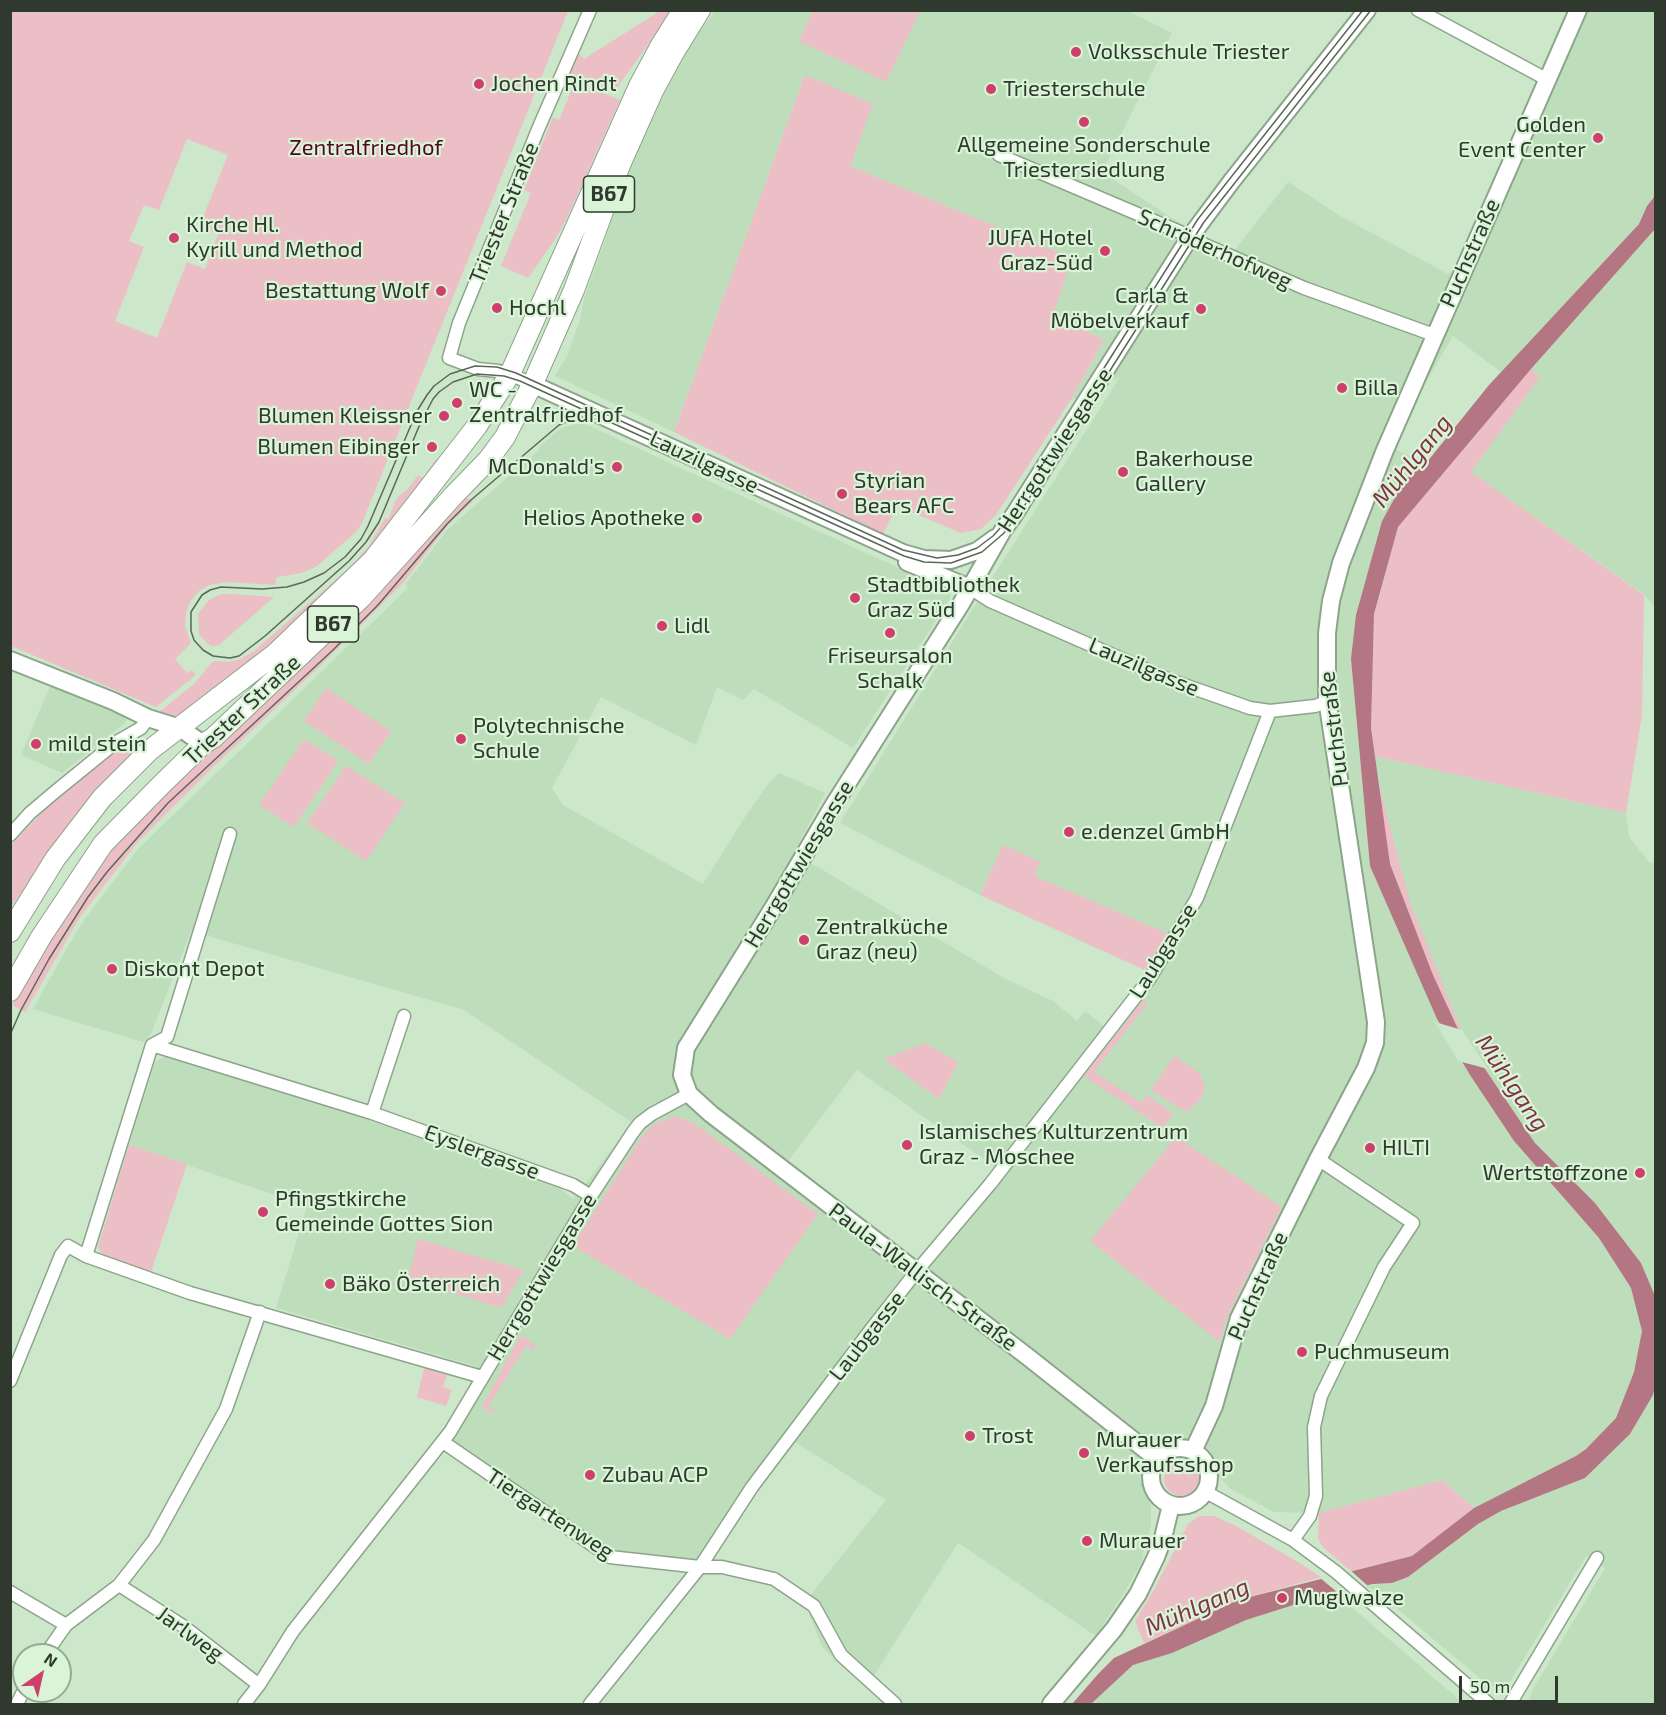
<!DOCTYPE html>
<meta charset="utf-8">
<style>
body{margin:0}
#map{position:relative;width:1666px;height:1715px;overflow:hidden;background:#cce7ca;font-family:"Exo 2",sans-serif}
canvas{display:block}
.frame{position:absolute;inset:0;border:12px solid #2f392e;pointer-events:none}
.north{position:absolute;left:12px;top:1643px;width:60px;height:60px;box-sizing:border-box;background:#d9f4d7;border:2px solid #95a993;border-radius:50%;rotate:34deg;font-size:16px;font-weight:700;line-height:24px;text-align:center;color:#2f392e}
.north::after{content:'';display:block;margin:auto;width:21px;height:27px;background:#ce406b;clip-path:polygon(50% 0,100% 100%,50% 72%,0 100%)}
.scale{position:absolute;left:1459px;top:1676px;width:99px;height:27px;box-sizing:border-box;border:3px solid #2f392e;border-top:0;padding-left:8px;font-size:18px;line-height:21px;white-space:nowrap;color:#2f392e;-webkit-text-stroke:4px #d9f4d7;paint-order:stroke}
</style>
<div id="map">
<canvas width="1666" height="1715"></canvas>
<div class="frame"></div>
<div class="north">N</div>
<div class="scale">50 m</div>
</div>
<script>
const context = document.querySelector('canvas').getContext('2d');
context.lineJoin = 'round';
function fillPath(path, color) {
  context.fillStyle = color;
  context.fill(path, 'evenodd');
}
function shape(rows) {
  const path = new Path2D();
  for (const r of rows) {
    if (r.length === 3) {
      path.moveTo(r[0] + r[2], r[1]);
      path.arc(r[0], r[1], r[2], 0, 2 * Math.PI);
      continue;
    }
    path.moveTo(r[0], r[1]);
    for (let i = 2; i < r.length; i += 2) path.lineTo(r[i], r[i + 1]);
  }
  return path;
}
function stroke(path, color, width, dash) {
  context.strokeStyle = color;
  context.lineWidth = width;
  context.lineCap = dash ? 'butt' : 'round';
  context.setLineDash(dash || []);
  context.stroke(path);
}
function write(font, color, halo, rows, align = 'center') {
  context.font = font + ' "Exo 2",sans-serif';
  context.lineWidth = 4.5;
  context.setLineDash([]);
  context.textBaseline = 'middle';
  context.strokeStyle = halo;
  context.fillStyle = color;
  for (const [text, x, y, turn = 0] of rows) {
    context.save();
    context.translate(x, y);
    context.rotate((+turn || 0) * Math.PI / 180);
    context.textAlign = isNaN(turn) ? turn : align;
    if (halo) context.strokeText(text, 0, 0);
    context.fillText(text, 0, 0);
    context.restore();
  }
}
fillPath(shape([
 [715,11,1128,11,1172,33,1102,172,1230,256,1288,182,1342,217,1448,274,1482,250,1579,11,1655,11,1655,608,1644,594,1470,472,1540,377,1531,369,1654,230,1639,224,1501,372,1453,336,1419,394,1396,450,1427,462,1404,481,1382,521,1351,659,1370,866,1437,1019,1514,1141,1599,1238,1631,1288,1642,1331,1634,1372,1616,1418,1586,1449,1576,1456,1474,1508,1442,1480,1319,1513,1274,1512,1231,1489,1193,1451,1177,1448,1157,1459,1151,1475,1151,1526,1140,1565,1124,1593,1096,1636,958,1543,873,1677,901,1704,884,1704,822,1647,805,1602,886,1500,789,1438,700,1567,619,1559,443,1442,482,1378,475,1366,276,1308,307,1206,129,1145,155,1062,167,1055,365,1119,559,1187,573,1199,633,1123,464,1010,191,931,151,1034,143,1042,33,1009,66,950,84,920,138,849,408,588,405,585,448,529,538,451,542,444,560,429,576,424,585,424,951,592,950,599,853,748,754,689,743,700,717,687,696,745,601,697,552,788,563,805,703,884,743,820,768,784,779,773,825,793,794,853,1004,978,1053,1001,1077,1021,1085,1011,1115,1035,1131,1015,1182,941,1033,876,1003,846,980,895,840,823,985,589,1120,377,1070,401,1104,340,1053,315,1072,258,850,166,805,75,674,432,555,376,567,356,580,320,584,298,603,246,619,192,636,154,687,46],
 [857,1070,995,1167,917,1262,786,1164],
 [1176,1137,1226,1319,1220,1341],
 [50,686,125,717,126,722,62,773,21,755],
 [1374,756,1626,813,1629,837,1649,862,1655,863,1655,1296,1641,1263,1595,1203,1535,1143,1458,1029,1390,864],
 [1655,1382,1655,1704,1528,1704,1532,1691,1605,1568,1586,1556,1508,1685,1503,1688,1493,1687,1483,1681,1376,1591,1365,1586,1392,1583,1408,1577,1478,1524,1501,1511,1585,1478,1653,1395],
 [1334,1592,1464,1704,1091,1704,1133,1665,1172,1653,1251,1617]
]), '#bedebb');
fillPath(shape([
 [10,11,568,11,362,523,356,532,317,566,302,573,277,577,275,585,226,582,210,585,199,591,190,602,186,613,185,627,191,643,175,659,187,673,192,670,196,675,156,707,11,646],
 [187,139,228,155,199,227,218,234,205,269,187,262,157,338,115,321,144,247,129,241,144,205,159,210],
 [660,11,672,11,614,92,569,73,578,53,584,59],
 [813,11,813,10,920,11,886,82,799,41],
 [805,75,873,104,850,166,1072,258,1053,315,1104,340,1070,401,996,515,981,529,961,533,897,506,883,534,674,432],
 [575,82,620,100,567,218,556,238,528,278,501,266,531,193,524,190,553,117,559,120],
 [1531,369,1540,377,1471,472,1644,595,1642,715,1626,813,1374,756,1371,728,1374,614,1398,527],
 [436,459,440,461,357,565,304,621,183,714,175,716,158,713,195,683,211,663,215,661,229,662,241,659,254,651,347,570,369,546,385,518,388,519,397,498,408,489,418,475,423,478],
 [464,496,473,501,450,523,403,583,321,665,211,769,137,843,80,917,25,1012,12,1005,38,953,91,873,120,839],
 [221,594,230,594,274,597,219,645,212,646,208,644,199,634,198,614,209,600],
 [326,688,391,731,369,764,304,721],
 [143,739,147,744,11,906,11,845,54,800,106,756],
 [304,739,338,761,294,827,259,805],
 [346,766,405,803,366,861,307,823],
 [1377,778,1410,902,1461,1030,1458,1029,1433,975,1390,864],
 [1003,845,1040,862,1034,876,1171,935,1147,971,980,895],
 [1144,999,1147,1004,1094,1072,1142,1103,1147,1095,1173,1113,1163,1128,1084,1076],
 [925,1043,958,1062,939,1099,884,1059],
 [1174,1056,1200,1073,1204,1084,1203,1094,1197,1103,1186,1112,1151,1090],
 [676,1116,695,1124,818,1214,730,1339,573,1246,641,1138,654,1124],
 [1176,1137,1282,1207,1226,1319,1220,1342,1090,1241],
 [129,1145,187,1164,151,1272,103,1257,98,1247],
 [418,1239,465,1253,524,1270,501,1308,408,1279],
 [522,1336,534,1344,535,1351,526,1346,488,1407,497,1412,492,1413,482,1407,519,1338],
 [425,1365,448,1372,443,1387,452,1390,446,1406,417,1397],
 [1182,1478,18],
 [1442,1480,1474,1508,1412,1556,1351,1571,1324,1548,1318,1539,1319,1513],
 [1199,1516,1214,1516,1238,1527,1298,1562,1321,1577,1238,1600,1144,1643,1135,1621,1155,1588,1188,1524]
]), '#ecbec6');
fillPath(shape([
 [1655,196,1655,229,1531,369,1398,527,1374,614,1371,728,1390,864,1433,975,1458,1029,1535,1143,1595,1203,1641,1263,1655,1296,1656,1382,1653,1395,1630,1434,1585,1478,1501,1511,1478,1524,1408,1577,1392,1583,1373,1584,1334,1592,1246,1620,1172,1653,1133,1665,1091,1704,1072,1704,1099,1673,1114,1658,1238,1600,1412,1556,1474,1508,1576,1456,1586,1449,1616,1418,1634,1372,1642,1331,1631,1288,1599,1238,1514,1141,1470,1075,1437,1019,1370,866,1351,659,1356,615,1382,521,1404,481,1427,462,1489,385,1639,224,1647,206]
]), '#b57683');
fillPath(shape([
 [1435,1022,1462,1030,1488,1069,1458,1061],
 [1349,1569,1368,1586,1337,1592,1319,1577]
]), '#cce7ca');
const street = shape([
 [1418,10,1548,80],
 [999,155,1187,235,1205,245,1304,288,1434,335],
 [532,384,510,374,498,371,478,369,449,358,459,323,539,127,590,10],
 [970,588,990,601,1170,680,1250,708,1270,711,1315,706,1327,702],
 [10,835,30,813,56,791,115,743,141,728,148,718],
 [152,1045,372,1113,573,1185,591,1196],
 [372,1113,404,1016],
 [86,1256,152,1045,167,1037,230,834],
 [10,1381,61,1255,68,1246,86,1256,190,1293,482,1377],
 [443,1442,610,1557,700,1567,722,1567,774,1579,814,1606,841,1655,895,1704],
 [1206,1492,1293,1540,1336,1572,1489,1704],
 [1293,1540,1310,1516,1316,1496,1314,1427,1321,1396,1384,1267,1413,1223,1318,1159],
 [119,1585,183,1626,259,1685],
 [10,1592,66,1625],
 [45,1655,66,1625,119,1585,154,1540,226,1409,260,1312],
 [17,1704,24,1690],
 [244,1704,259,1685,293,1631,450,1432,591,1196,633,1132,640,1123,652,1114,689,1094],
 [590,1704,700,1567,752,1487,869,1332,916,1272,991,1183,1150,978,1197,898,1270,711],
 [1510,1704,1597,1558]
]);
const secondary = shape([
 [532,384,903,553,924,559,951,560,977,551,995,538],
 [907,562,970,588],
 [10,660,113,701,148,718,180,728,203,744],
 [1180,1477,29],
 [1193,1451,1214,1406,1239,1318,1318,1159,1366,1068,1375,1043,1376,1022,1327,699,1327,633,1331,601,1341,563,1385,450,1578,10],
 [1157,1459,1028,1357,711,1114,689,1094,682,1075,686,1048,773,908,833,806,961,604,1003,530,1014,515,1190,237,1231,182,1367,10],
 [1051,1704,1114,1629,1138,1594,1156,1557,1163,1538,1171,1505]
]);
const primary = shape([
 [10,932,55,859,102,798,150,750,275,654,373,560,477,426,510,374,639,86,661,45,683,10],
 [10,991,41,937,103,844,160,786,203,744,213,738,361,598,454,495,488,460,505,437,534,381,574,290,620,165,653,91,673,54,700,10]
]);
stroke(street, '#8ca58a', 15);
stroke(secondary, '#8ca58a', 20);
stroke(primary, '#8ca58a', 22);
stroke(street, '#fff', 12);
stroke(secondary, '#fff', 16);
stroke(primary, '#fff', 20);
stroke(shape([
 [1363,10,1198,219,1010,517,993,536,977,548,958,555,937,558,903,550,516,373,497,367,475,366,450,374,434,386,427,395,417,411,368,526,361,539,345,557,324,573,304,582,287,587,262,589,221,587,210,590,202,595,191,612,191,631,194,640,203,650,213,656,230,658,239,656,265,636,349,561,366,542,379,522,420,424,433,399,439,392,453,382,477,374,504,376,520,381,904,556,924,562,951,563,982,552,1004,533,1023,508,1204,222,1371,10],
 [10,1035,21,1010,49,959,88,897,107,872,168,803,333,650,378,605,447,524,471,500,559,425,574,419,595,419]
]), '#5a6858', 1.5);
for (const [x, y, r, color] of [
 [1076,52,6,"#ce406b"],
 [479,84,6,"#ce406b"],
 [991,89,6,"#ce406b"],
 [1084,122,6,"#ce406b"],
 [1598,138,6,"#ce406b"],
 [174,238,6,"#ce406b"],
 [1105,251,6,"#ce406b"],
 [441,291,6,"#ce406b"],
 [497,308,6,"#ce406b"],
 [1201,309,6,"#ce406b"],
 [1342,388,6,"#ce406b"],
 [457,403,6,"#ce406b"],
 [444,416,6,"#ce406b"],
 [432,447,6,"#ce406b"],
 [617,467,6,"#ce406b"],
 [1123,472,6,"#ce406b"],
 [842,494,6,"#ce406b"],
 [697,518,6,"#ce406b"],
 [855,598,6,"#ce406b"],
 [662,626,6,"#ce406b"],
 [890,633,6,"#ce406b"],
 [461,739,6,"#ce406b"],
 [36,744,6,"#ce406b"],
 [1069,832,6,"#ce406b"],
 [804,940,6,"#ce406b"],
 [112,969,6,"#ce406b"],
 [907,1145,6,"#ce406b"],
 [1370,1148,6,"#ce406b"],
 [1640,1173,6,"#ce406b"],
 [263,1212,6,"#ce406b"],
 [330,1284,6,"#ce406b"],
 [1302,1352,6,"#ce406b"],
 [970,1436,6,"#ce406b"],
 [1084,1453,6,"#ce406b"],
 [590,1475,6,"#ce406b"],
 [1087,1541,6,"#ce406b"],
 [1282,1598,6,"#ce406b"]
]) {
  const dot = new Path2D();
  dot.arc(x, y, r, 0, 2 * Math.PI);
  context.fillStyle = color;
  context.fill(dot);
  stroke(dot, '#d9f4d7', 2);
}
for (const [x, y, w] of [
 [609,194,51],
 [333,624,51]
]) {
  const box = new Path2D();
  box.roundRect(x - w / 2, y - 18, w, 36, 4.5);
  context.fillStyle = '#d9f4d7';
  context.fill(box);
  stroke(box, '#2f392e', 1.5);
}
write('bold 21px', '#2f392e', null, [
 ["B67",609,194],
 ["B67",333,624]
]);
write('22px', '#2f392e', '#d9f4d7', [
 ["Volksschule Triester",1088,52],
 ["Jochen Rindt",491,84],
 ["Triesterschule",1003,89],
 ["Golden",1586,125,"right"],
 ["Event Center",1586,150,"right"],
 ["Allgemeine Sonderschule",1084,145,"center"],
 ["Triestersiedlung",1084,170,"center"],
 ["Kirche Hl.",186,225],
 ["Kyrill und Method",186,250],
 ["JUFA Hotel",1093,238,"right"],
 ["Graz-Süd",1093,263,"right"],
 ["Bestattung Wolf",429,291,"right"],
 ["Carla &",1189,296,"right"],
 ["Möbelverkauf",1189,321,"right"],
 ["Hochl",509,308],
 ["Billa",1354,388],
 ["WC -",469,390],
 ["Zentralfriedhof",469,415],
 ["Blumen Kleissner",432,416,"right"],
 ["Blumen Eibinger",420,447,"right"],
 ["Bakerhouse",1135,459],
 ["Gallery",1135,484],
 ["McDonald's",605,467,"right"],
 ["Styrian",854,481],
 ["Bears AFC",854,506],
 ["Helios Apotheke",685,518,"right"],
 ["Stadtbibliothek",867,585],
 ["Graz Süd",867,610],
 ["Lidl",674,626],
 ["Friseursalon",890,656,"center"],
 ["Schalk",890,681,"center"],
 ["Polytechnische",473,726],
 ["Schule",473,751],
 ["mild stein",48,744],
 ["e.denzel GmbH",1081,832],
 ["Zentralküche",816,927],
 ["Graz (neu)",816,952],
 ["Diskont Depot",124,969],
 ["Islamisches Kulturzentrum",919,1132],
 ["Graz - Moschee",919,1157],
 ["HILTI",1382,1148],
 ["Wertstoffzone",1628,1173,"right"],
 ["Pfingstkirche",275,1199],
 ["Gemeinde Gottes Sion",275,1224],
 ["Bäko Österreich",342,1284],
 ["Puchmuseum",1314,1352],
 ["Trost",982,1436],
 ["Murauer",1096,1440],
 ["Verkaufsshop",1096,1465],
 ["Zubau ACP",602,1475],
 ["Murauer",1099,1541],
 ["Muglwalze",1294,1598]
], 'left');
write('22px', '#550523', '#d9f4d7', [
 ["Zentralfriedhof",366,148]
]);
write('22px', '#2f392e', '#d9f4d7', [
 ["Triester Straße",504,213,-68],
 ["Schröderhofweg",1215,249,24],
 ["Puchstraße",1470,253,-66],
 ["Herrgottwiesgasse",1055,450,-57],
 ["Lauzilgasse",704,462,25],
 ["Lauzilgasse",1144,667,23],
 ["Triester Straße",242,710,-43],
 ["Puchstraße",1334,729,-97],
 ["Herrgottwiesgasse",799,864,-59],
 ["Laubgasse",1163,951,-58],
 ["Eyslergasse",482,1152,20],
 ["Herrgottwiesgasse",542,1277,-59],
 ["Paula-Wallisch-Straße",923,1277,37],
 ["Puchstraße",1258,1286,-66],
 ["Laubgasse",867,1336,-52],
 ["Tiergartenweg",550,1514,33],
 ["Jarlweg",190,1634,36]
]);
write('italic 24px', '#823248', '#d9f4d7', [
 ["Mühlgang",1412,461,-51],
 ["Mühlgang",1512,1083,56],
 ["Mühlgang",1197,1607,-23]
]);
</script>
